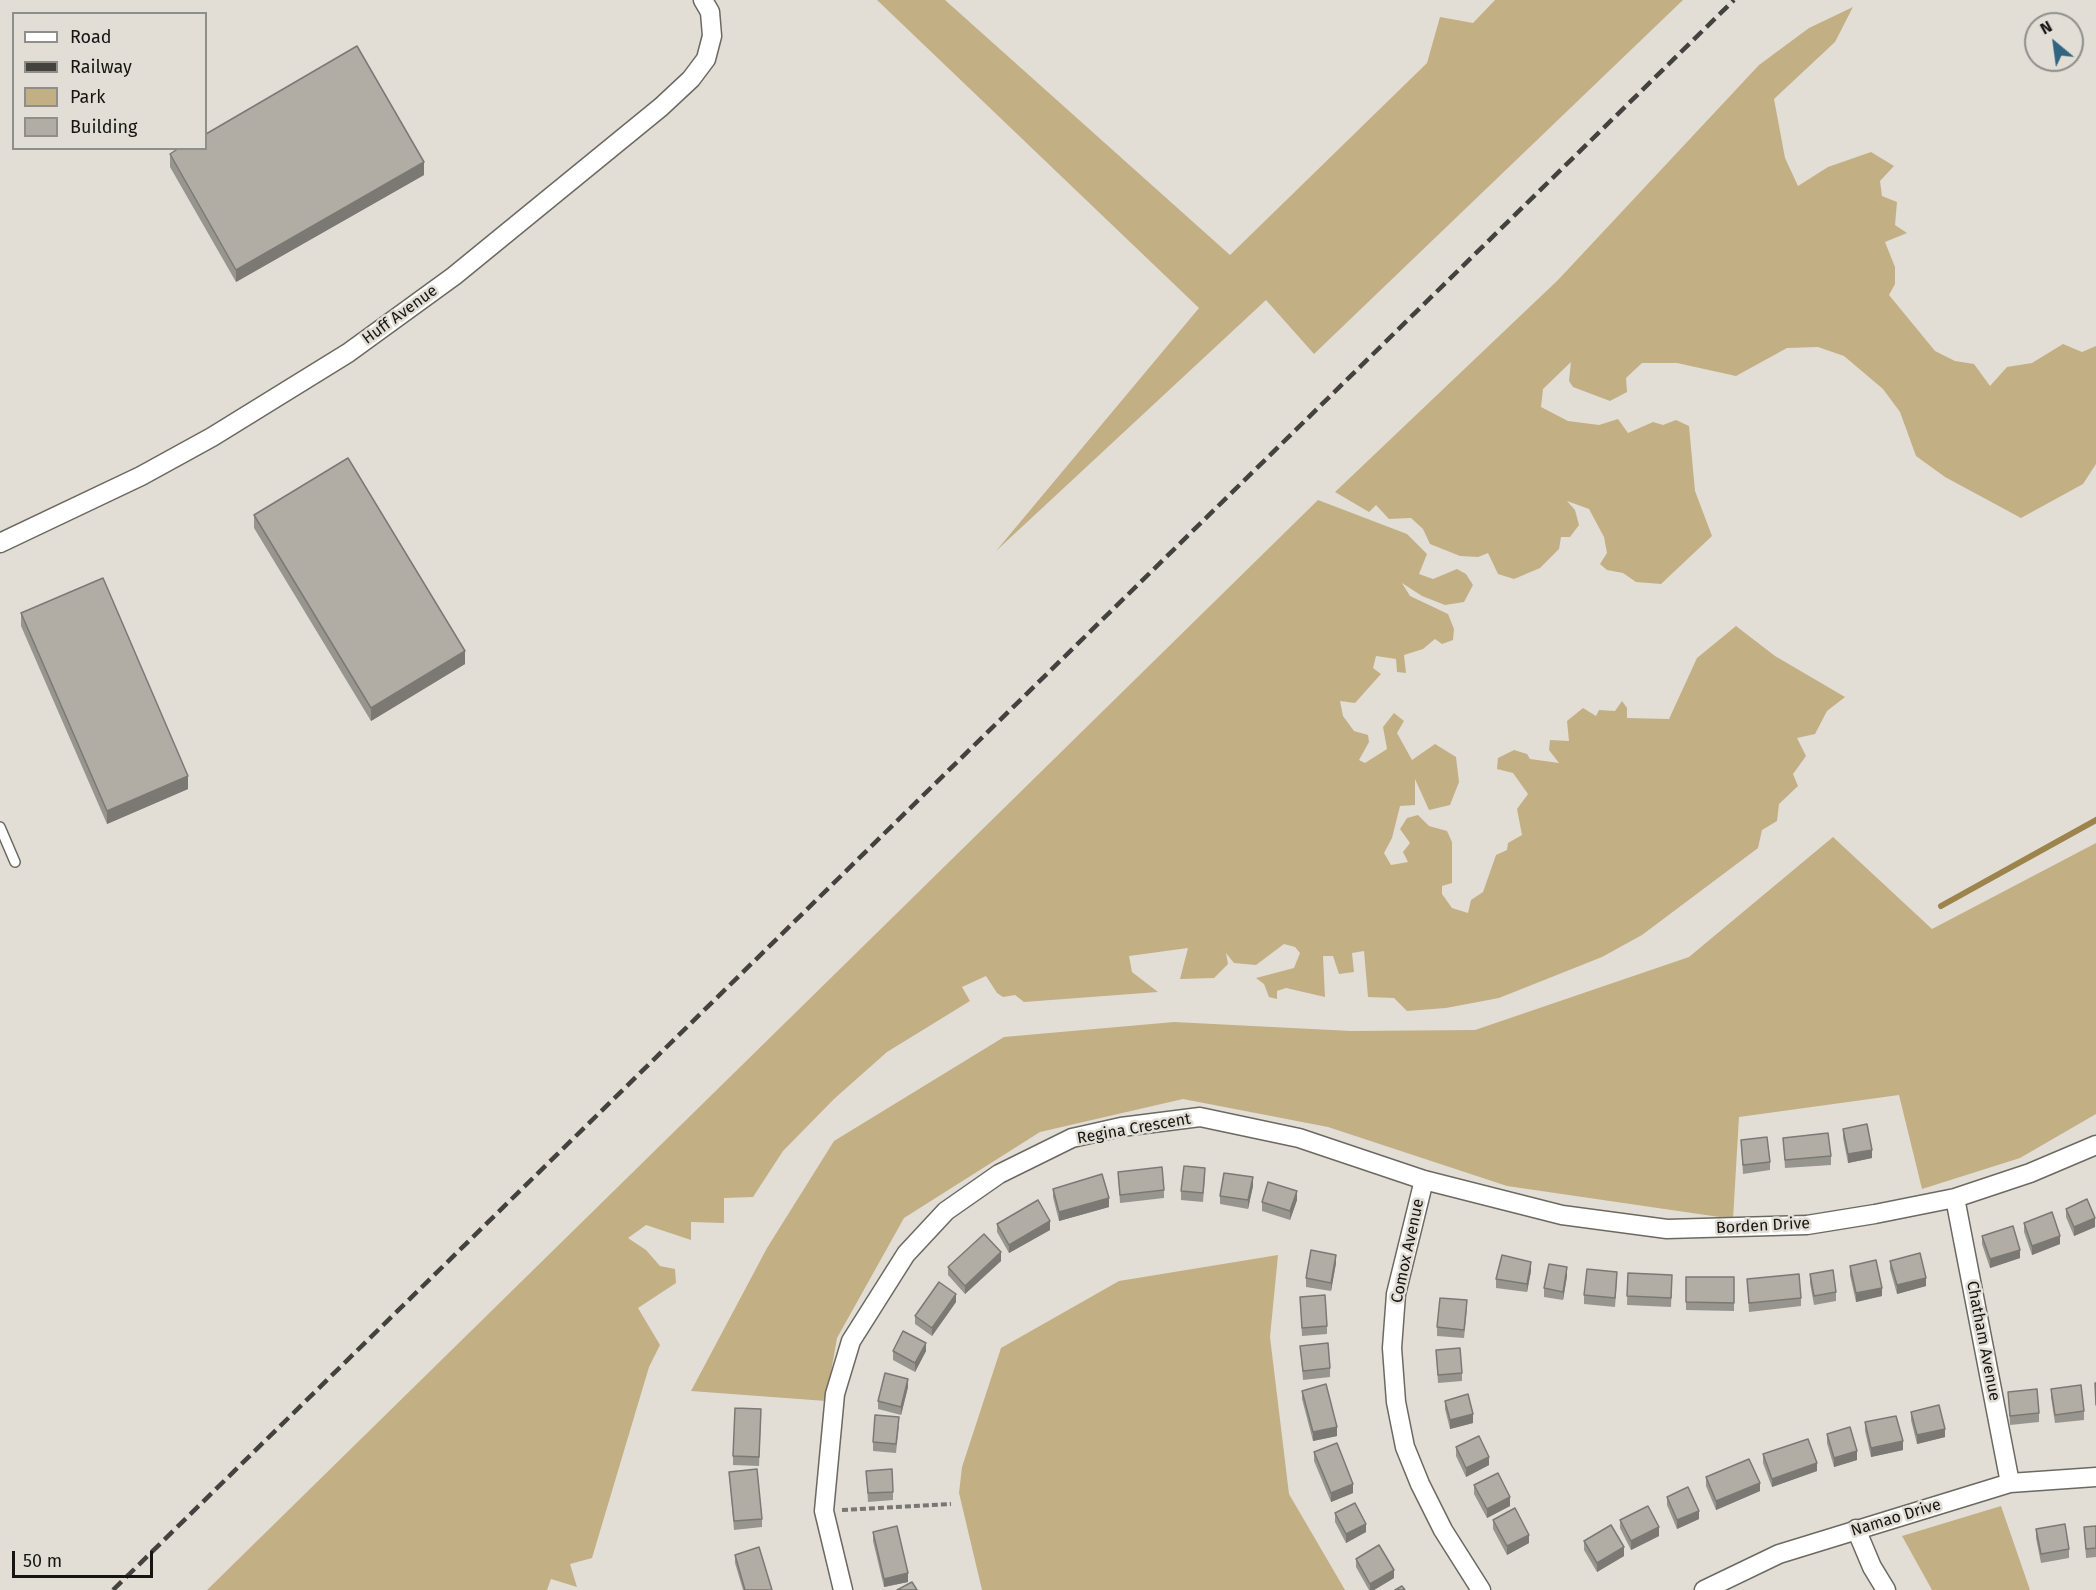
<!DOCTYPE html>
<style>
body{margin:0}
#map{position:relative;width:2096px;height:1590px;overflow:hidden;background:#e2ded6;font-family:"Fira Sans",sans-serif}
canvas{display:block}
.legend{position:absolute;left:12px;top:12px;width:195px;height:138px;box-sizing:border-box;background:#e2ded6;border:2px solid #908e88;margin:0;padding:8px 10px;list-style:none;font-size:18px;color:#161512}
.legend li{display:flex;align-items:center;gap:12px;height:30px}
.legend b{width:30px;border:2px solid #908e88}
.north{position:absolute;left:2024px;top:12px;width:60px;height:60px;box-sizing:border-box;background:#e2ded6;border:2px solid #908e88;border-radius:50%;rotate:331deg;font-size:16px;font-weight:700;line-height:24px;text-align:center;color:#161512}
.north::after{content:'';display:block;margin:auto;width:21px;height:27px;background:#306480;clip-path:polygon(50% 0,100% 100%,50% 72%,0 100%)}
.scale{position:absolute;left:12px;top:1551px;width:141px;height:27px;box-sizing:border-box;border:3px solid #161512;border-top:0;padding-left:8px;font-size:18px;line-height:21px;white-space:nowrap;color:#161512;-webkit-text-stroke:4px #e2ded6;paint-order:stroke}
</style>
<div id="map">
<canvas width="2096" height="1590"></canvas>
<ul class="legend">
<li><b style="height:8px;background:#fff"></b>Road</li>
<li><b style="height:8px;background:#44423e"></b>Railway</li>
<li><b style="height:16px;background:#c3af84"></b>Park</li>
<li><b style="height:16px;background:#b1ada5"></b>Building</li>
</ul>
<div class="north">N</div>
<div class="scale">50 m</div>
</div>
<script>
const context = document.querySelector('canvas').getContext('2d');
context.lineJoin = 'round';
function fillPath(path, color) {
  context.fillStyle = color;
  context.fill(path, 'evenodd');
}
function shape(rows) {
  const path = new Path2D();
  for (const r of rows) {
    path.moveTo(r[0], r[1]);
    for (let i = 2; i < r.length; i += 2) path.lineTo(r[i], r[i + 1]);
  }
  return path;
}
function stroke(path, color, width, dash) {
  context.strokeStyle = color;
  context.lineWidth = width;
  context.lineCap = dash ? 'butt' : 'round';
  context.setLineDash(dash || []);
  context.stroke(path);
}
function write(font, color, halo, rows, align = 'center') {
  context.font = font + ' "Fira Sans",sans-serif';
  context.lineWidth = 5;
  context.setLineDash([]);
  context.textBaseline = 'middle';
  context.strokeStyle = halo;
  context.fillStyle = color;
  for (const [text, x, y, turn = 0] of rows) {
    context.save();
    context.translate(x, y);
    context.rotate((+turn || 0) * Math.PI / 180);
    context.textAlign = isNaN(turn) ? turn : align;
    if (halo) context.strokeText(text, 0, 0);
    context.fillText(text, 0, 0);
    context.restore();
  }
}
fillPath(shape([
 [877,0,945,0,1230,255,1427,63,1440,17,1473,23,1495,0,1683,0,1314,354,1266,300,996,551,1199,308],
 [1853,7,1835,42,1774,99,1785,158,1798,186,1828,167,1871,152,1894,166,1880,181,1882,196,1897,202,1895,225,1907,233,1885,242,1895,267,1895,284,1889,295,1935,351,1955,361,1974,364,1990,386,2007,367,2032,363,2063,344,2082,352,2096,346,2096,464,2083,484,2021,518,1945,477,1916,456,1900,412,1883,389,1844,356,1818,347,1787,348,1736,376,1677,363,1642,363,1626,378,1627,392,1610,401,1573,387,1569,381,1571,362,1543,389,1541,407,1568,421,1599,425,1618,419,1628,433,1653,422,1663,425,1676,420,1689,426,1695,491,1712,536,1661,584,1636,582,1623,573,1607,570,1600,564,1607,553,1604,537,1589,509,1567,501,1575,510,1579,525,1570,537,1561,537,1559,549,1540,568,1514,579,1498,574,1488,553,1478,557,1460,556,1430,544,1423,529,1411,518,1389,519,1376,505,1369,512,1335,492,1558,280,1759,65,1809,28],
 [1318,500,1407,534,1427,554,1419,574,1433,579,1457,569,1466,574,1473,585,1464,602,1445,605,1422,596,1402,583,1410,596,1448,614,1454,629,1453,640,1442,644,1435,639,1423,649,1404,655,1406,673,1397,672,1396,659,1376,656,1373,668,1381,674,1355,703,1340,701,1343,716,1354,731,1368,735,1369,742,1359,760,1365,763,1387,749,1383,727,1394,713,1404,721,1397,733,1412,760,1435,744,1456,757,1459,782,1450,805,1429,810,1415,779,1415,805,1400,806,1392,838,1384,853,1391,865,1408,862,1403,852,1410,843,1400,829,1407,818,1418,815,1429,826,1447,831,1452,842,1452,883,1442,886,1442,894,1452,908,1468,913,1471,900,1483,892,1496,855,1507,850,1508,843,1522,835,1517,809,1528,794,1513,773,1497,769,1498,758,1514,750,1527,754,1530,759,1559,763,1549,750,1550,740,1569,741,1567,721,1583,708,1596,716,1599,710,1615,711,1622,701,1627,708,1627,718,1669,719,1697,658,1736,626,1775,656,1845,697,1827,711,1815,734,1797,738,1806,756,1793,774,1798,786,1779,804,1777,821,1762,830,1758,848,1642,935,1602,957,1499,998,1446,1008,1407,1011,1394,998,1368,997,1364,951,1352,953,1354,972,1339,974,1333,956,1323,956,1325,997,1286,988,1277,991,1277,999,1269,997,1264,984,1256,978,1294,968,1300,953,1295,947,1284,944,1256,965,1234,963,1226,953,1228,964,1214,978,1180,979,1188,948,1129,956,1132,972,1158,992,1024,1002,1015,995,1003,997,997,993,986,976,962,987,970,1001,887,1052,834,1099,783,1151,753,1197,724,1198,724,1223,691,1222,691,1240,646,1225,628,1238,646,1250,660,1266,675,1269,676,1283,638,1308,660,1345,649,1367,592,1558,570,1564,577,1587,551,1579,547,1590,207,1590],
 [1833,837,1932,929,2096,843,2096,1114,2020,1158,1922,1189,1899,1095,1739,1117,1733,1219,1507,1186,1328,1127,1183,1099,1040,1132,904,1218,837,1338,826,1401,691,1391,767,1248,834,1141,1004,1037,1174,1022,1351,1031,1475,1030,1689,957],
 [1278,1255,1270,1337,1289,1494,1345,1590,982,1590,959,1493,962,1467,1001,1348,1119,1281],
 [2001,1506,2030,1590,1932,1590,1902,1536]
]), '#c3af84');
stroke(shape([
 [1941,906,2096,820]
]), '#9d844c', 6);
const service = shape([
 [0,827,15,862]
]);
const minor = shape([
 [0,543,141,476,212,437,348,353,454,276,661,107,691,79,706,59,712,36,710,12,703,0],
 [1424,1180,1396,1294,1392,1348,1396,1402,1405,1447,1420,1484,1443,1530,1481,1590],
 [1955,1198,2010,1483],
 [1856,1529,1872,1567,1886,1590],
 [843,1590,824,1511,835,1394,851,1341,906,1254,946,1211,999,1174,1072,1138,1121,1127,1200,1117,1299,1138,1424,1180,1562,1215,1667,1229,1807,1225,1875,1214,1955,1198,2030,1173,2096,1145],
 [1704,1590,1779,1554,2010,1483,2096,1477]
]);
stroke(service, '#6c6961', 12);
stroke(minor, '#6c6961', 21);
stroke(shape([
 [842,1510,951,1504]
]), '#7a7772', 4, [6, 3]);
stroke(service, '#fff', 9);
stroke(minor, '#fff', 18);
stroke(shape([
 [113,1590,1734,0]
]), '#44423e', 4.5, [12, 6]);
fillPath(shape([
 [170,154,424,175,236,282,170,167],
 [254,515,465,664,371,721,254,528],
 [21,613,188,789,107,824,21,626],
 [1843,1129,1872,1158,1848,1163,1843,1138],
 [1783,1138,1831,1156,1831,1165,1785,1168],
 [1741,1140,1770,1162,1770,1170,1743,1174],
 [1118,1172,1164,1190,1164,1198,1120,1203],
 [1205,1177,1203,1202,1181,1200,1181,1191],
 [1253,1186,1248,1209,1220,1204,1220,1196],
 [1053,1189,1109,1207,1059,1221,1053,1197],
 [1297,1200,1290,1220,1262,1211,1262,1202],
 [2066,1209,2095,1227,2074,1236,2066,1217],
 [2024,1223,2060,1244,2032,1255,2024,1232],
 [997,1224,1050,1230,1009,1253,997,1232],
 [1982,1236,2020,1258,1990,1268,1982,1244],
 [1001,1261,965,1294,948,1275,948,1267],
 [1890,1261,1926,1286,1897,1294,1890,1269],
 [1336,1263,1331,1291,1306,1287,1306,1278],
 [1850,1266,1882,1296,1856,1302,1850,1275],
 [1531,1271,1527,1292,1496,1288,1496,1279],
 [1628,1273,1672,1283,1671,1307,1627,1305],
 [1810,1274,1836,1292,1836,1301,1814,1305,1810,1283],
 [1567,1276,1563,1300,1544,1297,1544,1288],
 [1686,1277,1734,1277,1734,1311,1686,1310],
 [1747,1279,1801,1298,1801,1306,1749,1312],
 [1617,1281,1615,1307,1584,1304,1584,1295],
 [1300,1297,1327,1326,1327,1334,1302,1336],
 [956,1302,932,1336,915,1324,915,1316],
 [1467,1309,1464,1338,1437,1336,1437,1327],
 [1300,1346,1330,1368,1330,1377,1303,1380],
 [1436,1350,1462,1373,1462,1381,1438,1383],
 [893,1351,926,1351,915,1372,893,1360],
 [908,1387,901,1415,878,1409,878,1401],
 [2051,1389,2084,1411,2084,1420,2055,1423,2051,1397],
 [1302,1391,1337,1436,1313,1441,1302,1399],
 [2008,1392,2039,1413,2039,1422,2010,1425],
 [1445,1401,1473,1423,1450,1429,1445,1409],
 [1911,1412,1945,1437,1917,1444,1911,1420],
 [761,1418,759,1466,733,1465,733,1456],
 [1865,1422,1903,1450,1871,1457,1865,1431],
 [899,1426,896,1453,873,1451,873,1442],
 [1827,1434,1857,1460,1834,1467,1827,1443],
 [1456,1447,1489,1465,1466,1477,1456,1456],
 [1314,1452,1353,1493,1331,1502,1314,1461],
 [1763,1454,1817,1471,1772,1487,1763,1463],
 [866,1471,893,1492,893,1500,868,1502],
 [729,1472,762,1519,762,1527,734,1530],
 [1706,1477,1760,1491,1716,1510,1706,1486],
 [1474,1485,1510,1506,1487,1518,1474,1494],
 [1667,1497,1699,1519,1677,1529,1667,1505],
 [1335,1513,1366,1532,1346,1543,1335,1522],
 [1493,1520,1529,1543,1507,1555,1493,1529],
 [1620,1520,1659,1536,1631,1550,1620,1528],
 [2096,1526,2096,1557,2086,1558,2084,1527],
 [2036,1529,2069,1549,2069,1558,2041,1563,2036,1538],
 [873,1532,908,1582,884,1587,873,1541],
 [1584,1541,1624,1556,1597,1572,1584,1550],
 [735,1555,772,1590,743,1590,735,1563],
 [1356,1559,1394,1578,1374,1590,1369,1590,1356,1567]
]), '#98958e');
fillPath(shape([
 [424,162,424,175,236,282,236,270],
 [465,651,465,664,371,721,371,708],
 [188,776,188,789,107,824,107,811],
 [1872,1150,1872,1158,1848,1163,1848,1154],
 [1253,1177,1253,1186,1248,1209,1248,1200],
 [1297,1191,1297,1200,1290,1220,1290,1211],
 [1109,1198,1109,1207,1059,1221,1059,1212],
 [2095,1218,2095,1227,2074,1236,2074,1227],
 [1050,1221,1050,1230,1009,1253,1009,1245],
 [2060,1236,2060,1244,2032,1255,2032,1246],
 [2020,1250,2020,1258,1990,1268,1990,1259],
 [1001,1252,1001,1261,965,1294,965,1286],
 [1336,1255,1336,1263,1331,1291,1331,1283],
 [1531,1262,1531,1271,1527,1292,1527,1284],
 [1567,1267,1567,1276,1563,1300,1563,1292],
 [1926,1278,1926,1286,1897,1294,1897,1285],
 [1882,1288,1882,1296,1856,1302,1856,1293],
 [956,1294,956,1302,932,1336,932,1328],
 [926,1343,926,1351,915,1372,915,1363],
 [908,1379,908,1387,901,1415,901,1407],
 [1473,1414,1473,1423,1450,1429,1450,1420],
 [1337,1427,1337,1436,1313,1441,1313,1432],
 [1945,1429,1945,1437,1917,1444,1917,1435],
 [1903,1441,1903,1450,1871,1457,1871,1448],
 [1857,1451,1857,1460,1834,1467,1834,1458],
 [1489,1457,1489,1465,1466,1477,1466,1468],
 [1817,1463,1817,1471,1772,1487,1772,1479],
 [1760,1483,1760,1491,1716,1510,1716,1501],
 [1353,1484,1353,1493,1331,1502,1331,1493],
 [1510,1497,1510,1506,1487,1518,1487,1509],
 [1699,1511,1699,1519,1677,1529,1677,1520],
 [1366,1524,1366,1532,1346,1543,1346,1534],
 [1659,1527,1659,1536,1631,1550,1631,1541],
 [1529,1535,1529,1543,1507,1555,1507,1546],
 [1624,1547,1624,1556,1597,1572,1597,1563],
 [1394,1570,1394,1578,1374,1590,1370,1590,1370,1584],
 [908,1573,908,1582,884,1587,884,1579]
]), '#7c7974');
const building = shape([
 [357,46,424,162,236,270,170,154,179,148,206,148,206,134,357,46],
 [348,458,465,651,371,708,254,515,348,458],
 [103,578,188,776,107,811,21,613,103,578],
 [1867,1124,1872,1150,1848,1154,1843,1129,1867,1124],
 [1828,1133,1831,1156,1785,1160,1783,1138,1828,1133],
 [1767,1137,1770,1162,1743,1165,1741,1140,1767,1137],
 [1184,1166,1205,1168,1203,1193,1181,1191,1184,1166],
 [1162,1167,1164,1190,1120,1195,1118,1172,1162,1167],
 [1224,1173,1253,1177,1248,1200,1220,1196,1224,1173],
 [1102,1174,1109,1198,1059,1212,1053,1189,1102,1174],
 [1268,1182,1297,1191,1290,1211,1262,1202,1268,1182],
 [2087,1199,2095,1218,2074,1227,2066,1209,2087,1199],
 [1038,1200,1050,1221,1009,1245,997,1224,1038,1200],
 [2052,1212,2060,1236,2032,1246,2024,1223,2052,1212],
 [2013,1226,2020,1250,1990,1259,1982,1236,2013,1226],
 [984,1234,1001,1252,965,1286,948,1267,984,1234],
 [1311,1250,1336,1255,1331,1283,1306,1278,1311,1250],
 [1920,1253,1926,1278,1897,1285,1890,1261,1920,1253],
 [1502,1255,1531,1262,1527,1284,1496,1279,1502,1255],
 [1876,1260,1882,1288,1856,1293,1850,1266,1876,1260],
 [1549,1264,1567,1267,1563,1292,1544,1288,1549,1264],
 [1587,1269,1617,1272,1615,1298,1584,1295,1587,1269],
 [1833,1270,1836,1292,1814,1296,1810,1274,1833,1270],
 [1628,1273,1672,1275,1671,1298,1627,1296,1628,1273],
 [1799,1274,1801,1298,1749,1303,1747,1279,1799,1274],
 [1686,1277,1734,1277,1734,1303,1686,1302,1686,1277],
 [939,1282,956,1294,932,1328,915,1316,939,1282],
 [1325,1295,1327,1326,1302,1328,1300,1297,1325,1295],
 [1440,1298,1467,1300,1464,1330,1437,1327,1440,1298],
 [903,1331,926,1343,915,1363,893,1351,903,1331],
 [1328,1343,1330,1368,1303,1371,1300,1346,1328,1343],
 [1460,1348,1462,1373,1438,1375,1436,1350,1460,1348],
 [885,1373,908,1379,901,1407,878,1401,885,1373],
 [2095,1383,2096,1383,2096,1405,2095,1383],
 [1326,1384,1337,1427,1313,1432,1302,1391,1326,1384],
 [2081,1385,2084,1411,2055,1415,2051,1389,2081,1385],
 [2037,1389,2039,1413,2010,1416,2008,1392,2037,1389],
 [1468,1394,1473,1414,1450,1420,1445,1401,1468,1394],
 [1939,1405,1945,1429,1917,1435,1911,1412,1939,1405],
 [735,1408,761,1409,759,1457,733,1456,735,1408],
 [875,1415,899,1417,896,1444,873,1442,875,1415],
 [1896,1416,1903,1441,1871,1448,1865,1422,1896,1416],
 [1850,1427,1857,1451,1834,1458,1827,1434,1850,1427],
 [1479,1436,1489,1457,1466,1468,1456,1447,1479,1436],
 [1808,1439,1817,1463,1772,1479,1763,1454,1808,1439],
 [1337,1443,1353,1484,1331,1493,1314,1452,1337,1443],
 [1749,1459,1760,1483,1716,1501,1706,1477,1749,1459],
 [757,1469,762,1519,734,1521,729,1472,757,1469],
 [892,1469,893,1492,868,1493,866,1471,892,1469],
 [1498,1473,1510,1497,1487,1509,1474,1485,1498,1473],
 [1688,1487,1699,1511,1677,1520,1667,1497,1688,1487],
 [1355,1503,1366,1524,1346,1534,1335,1513,1355,1503],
 [1648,1506,1659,1527,1631,1541,1620,1520,1648,1506],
 [1515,1508,1529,1535,1507,1546,1493,1520,1515,1508],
 [2065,1524,2069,1549,2041,1554,2036,1529,2065,1524],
 [1611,1525,1624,1547,1597,1563,1584,1541,1611,1525],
 [897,1526,908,1573,884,1579,873,1532,897,1526],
 [2096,1526,2096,1548,2086,1549,2084,1527,2096,1526],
 [1379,1545,1394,1570,1370,1584,1356,1559,1379,1545],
 [759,1547,772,1590,745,1590,735,1555,759,1547],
 [912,1582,917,1590,897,1590,912,1582],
 [1402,1586,1405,1590,1395,1590,1402,1586]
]);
fillPath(building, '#b1ada5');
stroke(building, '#7c7974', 1.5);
write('16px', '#161512', '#e2ded6', [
 ["Huff Avenue",400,315,-36],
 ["Regina Crescent",1134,1129,-10],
 ["Borden Drive",1763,1226,-3],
 ["Comox Avenue",1408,1251,-78],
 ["Chatham Avenue",1983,1341,79],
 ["Namao Drive",1896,1518,-17]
]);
</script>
